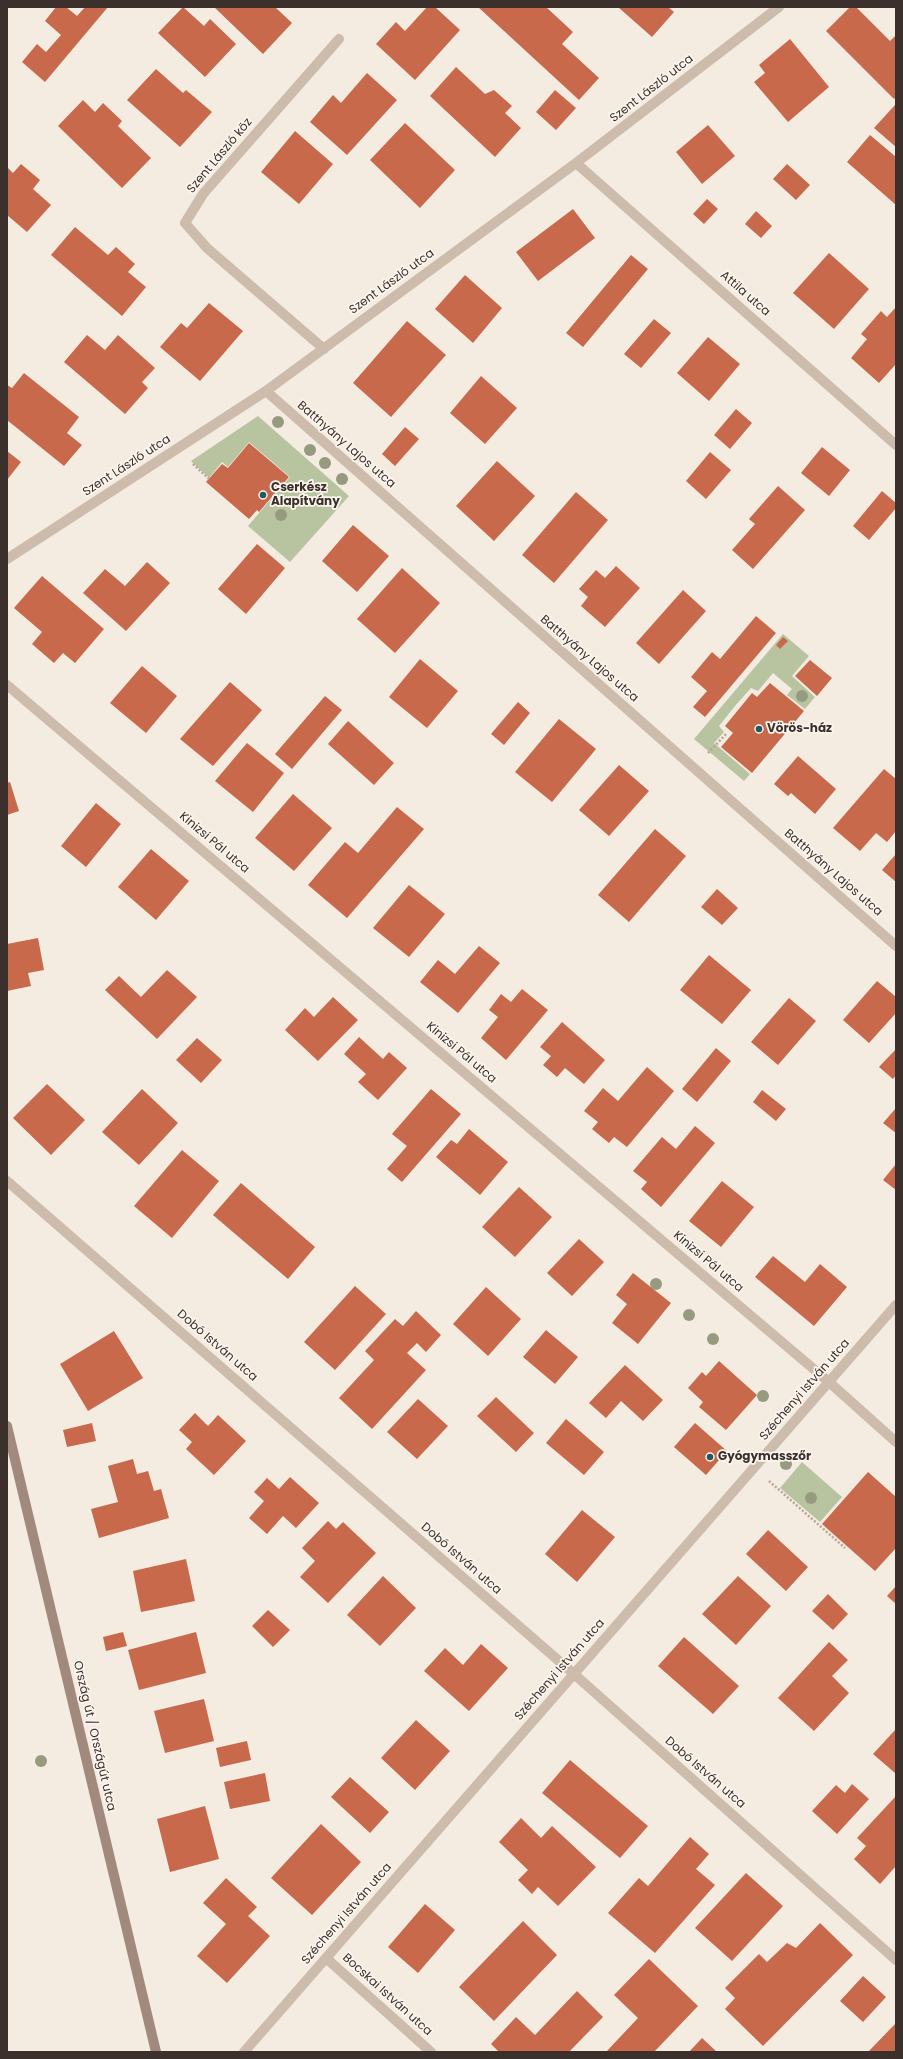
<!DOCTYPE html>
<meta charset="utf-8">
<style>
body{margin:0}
#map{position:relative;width:903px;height:2059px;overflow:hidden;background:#f4ebe1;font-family:Poppins,sans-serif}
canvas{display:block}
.frame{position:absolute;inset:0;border:8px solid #3b302b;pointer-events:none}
</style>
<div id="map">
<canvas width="903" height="2059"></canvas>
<div class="frame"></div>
</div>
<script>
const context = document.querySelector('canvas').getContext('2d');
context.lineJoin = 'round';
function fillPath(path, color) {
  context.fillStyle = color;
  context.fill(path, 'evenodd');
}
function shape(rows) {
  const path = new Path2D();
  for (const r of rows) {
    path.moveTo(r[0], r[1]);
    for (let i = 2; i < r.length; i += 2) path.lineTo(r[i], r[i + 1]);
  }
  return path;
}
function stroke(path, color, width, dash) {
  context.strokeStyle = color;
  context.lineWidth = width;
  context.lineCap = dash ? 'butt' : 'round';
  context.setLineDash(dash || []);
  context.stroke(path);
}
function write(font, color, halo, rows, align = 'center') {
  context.font = font + ' Poppins,sans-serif';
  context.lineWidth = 3.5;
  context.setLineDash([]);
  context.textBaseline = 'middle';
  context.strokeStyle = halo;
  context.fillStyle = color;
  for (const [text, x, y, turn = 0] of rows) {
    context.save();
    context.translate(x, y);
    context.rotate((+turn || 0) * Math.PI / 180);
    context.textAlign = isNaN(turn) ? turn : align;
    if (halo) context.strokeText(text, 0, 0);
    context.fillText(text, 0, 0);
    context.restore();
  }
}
fillPath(shape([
 [258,416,349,496,290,562,248,526,290,477,249,442,228,467,222,462,209,478,191,461],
 [783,634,809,656,792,676,815,697,805,709,787,695,792,689,773,673,758,691,751,688,735,706,719,726,724,732,714,743,750,774,744,781,694,739],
 [802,1462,842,1497,820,1522,780,1488]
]), '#b8c4a0');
fillPath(shape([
 [56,7,66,7,77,16,85,7,108,7,45,82,22,62,37,44,46,52,61,35,45,21],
 [183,7,204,26,210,19,236,44,205,77,158,33],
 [214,7,275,7,292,23,263,54],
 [427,7,435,7,460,30,415,80,376,44,396,22,405,31],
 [478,7,546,7,573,32,562,44,599,78,579,100],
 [618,7,668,7,674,12,652,37],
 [850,7,856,7,890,41,896,35,896,97,894,99,826,31],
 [790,39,829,87,788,122,754,82,765,73,759,65],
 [456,67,485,94,494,90,512,106,505,113,521,128,495,157,430,96],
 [156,69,183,93,186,90,212,112,180,147,127,100],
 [367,73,397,100,347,155,310,122,333,95,341,103],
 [555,90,576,108,556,130,536,112],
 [83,100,95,112,103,103,122,121,118,126,151,158,122,188,58,126],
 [895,105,896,106,896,147,874,128],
 [405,123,455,170,420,208,370,160],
 [708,125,735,156,702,184,676,152],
 [295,131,333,164,299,204,261,172],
 [870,135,896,157,896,205,847,162],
 [21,164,40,180,33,189,51,205,27,232,7,215,7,167,13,173],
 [787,164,810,185,796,200,773,179],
 [707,199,718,209,704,224,693,214],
 [573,209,595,238,538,281,516,252],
 [756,211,772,226,761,238,745,224],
 [75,227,108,255,116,247,135,264,128,272,146,287,122,316,51,255],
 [829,253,869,289,834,329,793,293],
 [631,255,648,269,583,347,566,333],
 [465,275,502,308,473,343,435,309],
 [209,303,243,331,200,381,160,347,181,323,187,328],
 [896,307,896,364,879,383,851,358,867,339,861,334,881,311,887,317],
 [654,319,671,333,641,368,624,354],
 [407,321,446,355,391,417,353,383],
 [87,335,105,350,118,335,155,368,142,382,148,388,125,414,64,362],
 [708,337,740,364,709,401,677,373],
 [24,373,79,417,67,433,82,445,64,466,7,420,7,385,12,388],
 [481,376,517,408,485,444,450,413],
 [736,409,752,423,730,449,714,435],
 [405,427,419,439,395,466,382,454],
 [249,443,289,477,259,512,257,510,249,519,206,482,222,464,228,468],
 [822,447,850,470,829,496,801,473],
 [7,451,21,462,7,480],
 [710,452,731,470,706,499,686,481],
 [497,461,535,496,494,541,456,506],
 [778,486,805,510,753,569,732,550,755,524,749,519],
 [882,491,896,503,896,508,869,540,853,526],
 [576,492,608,520,554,583,522,555],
 [353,525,389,556,357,592,322,561],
 [257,544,285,568,246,614,218,589],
 [147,562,170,583,126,631,83,593,105,569,125,586],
 [616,566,640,588,605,627,581,606,588,597,579,589,596,570,605,578],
 [402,568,440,603,395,653,357,619],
 [42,576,104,629,75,663,63,653,54,663,32,644,42,632,14,608],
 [683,590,706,611,659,664,636,643],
 [756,616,776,633,705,717,693,707,707,691,691,677,712,652,720,659],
 [783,637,788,641,780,649,776,645],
 [420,659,458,691,427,728,389,697],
 [810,660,832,678,817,696,795,676],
 [142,666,177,696,146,733,110,703],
 [230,682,262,710,213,766,180,739],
 [770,683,804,711,752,773,721,747,733,733,725,726,752,693,757,697],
 [325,696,342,710,292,769,275,754],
 [518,702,530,713,504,745,491,734],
 [559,719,596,749,552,802,515,772],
 [348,721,394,763,374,785,328,744],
 [247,743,284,773,253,812,215,781],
 [798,756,836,789,815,814,791,793,788,796,774,784],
 [619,765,649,791,609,836,579,810],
 [884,769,896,779,896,831,887,842,876,833,860,851,833,828],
 [10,782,19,811,7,815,7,783],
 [293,794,332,828,294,871,255,838],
 [96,803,121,824,86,867,61,846],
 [397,807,424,829,347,918,308,885,345,842,358,853],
 [655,829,686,856,629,922,598,895],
 [151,849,189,881,156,920,118,887],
 [896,854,896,882,882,870],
 [409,885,445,914,409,957,373,928],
 [717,889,738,908,722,925,701,907],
 [38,938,44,970,28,973,31,986,7,991,7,944],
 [479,946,500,963,458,1013,420,982,438,960,455,974],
 [709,955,751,990,722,1024,680,990],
 [167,970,197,997,157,1039,105,990,119,976,141,997],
 [877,981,896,997,896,1013,869,1043,843,1020],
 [522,989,548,1010,506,1060,481,1038,498,1017,489,1010,501,994,511,1002],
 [333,997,358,1020,318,1061,285,1030,305,1008,314,1017],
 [789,998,816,1021,778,1065,751,1042],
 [562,1022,605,1060,584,1084,565,1068,557,1077,543,1065,551,1056,540,1047],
 [359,1037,383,1059,389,1052,407,1068,378,1100,358,1082,366,1074,344,1054],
 [197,1038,222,1060,201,1083,176,1060],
 [716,1048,731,1061,697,1102,682,1089],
 [896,1049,896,1075,893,1079,879,1067],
 [647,1067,674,1091,627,1147,614,1137,609,1143,592,1129,598,1122,584,1111,603,1088,618,1101],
 [47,1084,85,1120,51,1155,13,1118],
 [142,1089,178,1123,139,1165,102,1132],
 [431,1089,461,1114,402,1182,387,1169,407,1146,392,1134],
 [762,1090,786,1109,776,1121,753,1102],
 [896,1108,896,1133,883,1123],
 [695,1126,715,1143,661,1207,641,1189,647,1182,633,1171,662,1137,676,1149],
 [469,1129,508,1162,480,1195,436,1157,451,1140,457,1144],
 [182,1150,219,1181,172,1238,134,1206],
 [896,1164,896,1190,883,1180],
 [722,1181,754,1207,721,1247,689,1221],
 [241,1183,315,1247,288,1279,213,1215],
 [519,1187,552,1217,515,1257,482,1227],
 [579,1239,604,1262,572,1296,547,1273],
 [773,1256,805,1282,820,1264,847,1287,814,1326,755,1277],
 [633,1273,671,1303,638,1344,612,1323,627,1304,616,1295],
 [355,1286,386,1314,335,1370,304,1342],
 [486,1287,521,1319,488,1356,453,1324],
 [416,1311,441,1335,426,1352,417,1343,407,1353,426,1370,372,1429,339,1398,374,1360,365,1351,395,1319,403,1326],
 [546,1330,578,1357,555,1384,523,1357],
 [114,1331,143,1378,88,1411,60,1364],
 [719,1361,757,1395,726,1430,699,1407,703,1402,688,1388,702,1372,706,1376],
 [625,1365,663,1400,643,1421,621,1401,606,1418,589,1403],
 [496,1397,534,1433,516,1452,477,1416],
 [418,1399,448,1426,417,1459,387,1432],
 [195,1413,208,1426,218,1415,246,1441,214,1475,186,1449,192,1442,179,1430],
 [566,1419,604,1452,584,1475,546,1443],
 [92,1423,96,1441,67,1447,63,1430],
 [695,1423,727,1451,706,1475,674,1447],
 [133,1459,137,1474,148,1471,154,1491,161,1489,169,1518,99,1538,91,1509,118,1502,108,1466],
 [868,1472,896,1497,896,1548,875,1571,822,1524],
 [290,1477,319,1503,296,1528,283,1516,267,1534,249,1518,264,1501,254,1492,267,1478,279,1489],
 [582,1510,615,1537,577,1582,545,1554],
 [328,1521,336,1529,343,1522,376,1553,328,1603,300,1577,315,1561,302,1548],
 [768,1530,808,1567,786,1591,746,1554],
 [186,1559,195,1601,141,1612,133,1571],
 [383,1576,416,1608,380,1646,347,1615],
 [738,1576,771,1606,736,1645,702,1614],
 [896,1586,896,1604,887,1596],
 [828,1594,848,1614,833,1630,812,1611],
 [268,1610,290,1630,273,1647,252,1626],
 [123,1632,127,1646,106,1651,103,1637],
 [196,1632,206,1673,139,1690,128,1650],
 [684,1637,739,1686,713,1714,658,1666],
 [829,1642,848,1660,832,1676,849,1693,814,1731,778,1698],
 [481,1644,508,1668,469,1711,424,1671,445,1648,463,1665],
 [204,1699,214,1741,165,1753,154,1711],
 [416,1720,450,1751,415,1790,381,1758],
 [896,1729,896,1772,895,1773,873,1754],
 [247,1741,251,1760,220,1767,216,1748],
 [570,1760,648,1826,620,1858,542,1793],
 [265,1773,270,1801,230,1809,224,1782],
 [350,1777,389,1812,370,1833,331,1797],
 [852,1784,869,1799,837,1834,812,1811,836,1785,845,1793],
 [896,1796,896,1866,880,1884,854,1859,866,1846,857,1838],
 [205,1806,219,1859,170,1872,157,1819],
 [521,1818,541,1838,552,1826,596,1867,558,1906,538,1887,532,1894,518,1880,528,1870,499,1842],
 [321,1824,361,1862,312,1915,271,1878],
 [690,1837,709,1854,696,1869,715,1885,655,1953,608,1913,639,1878,648,1886],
 [746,1873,783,1906,732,1961,695,1928],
 [226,1878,257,1907,248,1916,270,1936,227,1983,197,1956,226,1924,203,1903],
 [425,1904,455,1930,418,1973,388,1947],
 [523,1921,557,1955,494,2021,459,1987],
 [820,1923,853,1955,763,2046,725,2009,735,1998,725,1988,759,1954,767,1962,787,1943,796,1948],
 [649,1959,698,2006,654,2052,606,2052,638,2018,614,1995],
 [863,1976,886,1997,863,2022,840,2001],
 [577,1991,603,2017,569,2052,499,2052,491,2044,516,2017,535,2035],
 [896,2023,896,2052,868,2052],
 [702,2038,717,2052,689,2052]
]), '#c8694b');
stroke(shape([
 [193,464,209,479],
 [708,753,727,733],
 [769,1481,845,1548]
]), '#b9a596', 2.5, [2, 2]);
stroke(shape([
 [576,163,896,445],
 [324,349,207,248,185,223,203,194,339,39],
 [266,391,896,946],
 [7,559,266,391,576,163,779,7],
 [7,685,829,1382,896,1442],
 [7,1181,574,1674,896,1960],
 [326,1958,431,2052],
 [244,2052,896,1305]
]), '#cdbbac', 10);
stroke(shape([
 [7,1426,156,2052]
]), '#a18a7d', 10);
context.fillStyle = '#969b7f';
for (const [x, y] of [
 [278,422],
 [310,450],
 [325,463],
 [342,479],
 [281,515],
 [802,696],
 [656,1284],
 [689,1315],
 [713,1339],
 [763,1396],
 [786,1464],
 [811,1498],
 [41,1761]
]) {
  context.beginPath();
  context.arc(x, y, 6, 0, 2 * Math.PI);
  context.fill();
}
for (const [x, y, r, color] of [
 [263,495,4,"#1f5a5e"],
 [759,729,4,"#1f5a5e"],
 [710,1457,4,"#1f5a5e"]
]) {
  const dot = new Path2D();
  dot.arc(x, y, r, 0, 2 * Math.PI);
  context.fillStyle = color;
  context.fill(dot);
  stroke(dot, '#fbf5ee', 1.5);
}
write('12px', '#3b302b', '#fbf5ee', [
 ["Szent László utca",652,89,-38],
 ["Szent László köz",220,156,-50],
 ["Szent László utca",392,282,-36],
 ["Attila utca",745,294,41],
 ["Batthyány Lajos utca",346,445,41],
 ["Szent László utca",127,466,-33],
 ["Batthyány Lajos utca",589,659,41],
 ["Kinizsi Pál utca",214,843,40],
 ["Batthyány Lajos utca",833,873,41],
 ["Kinizsi Pál utca",461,1053,40],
 ["Kinizsi Pál utca",708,1262,40],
 ["Dobó István utca",217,1346,41],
 ["Széchenyi István utca",805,1390,-49],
 ["Dobó István utca",461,1559,41],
 ["Széchenyi István utca",560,1670,-49],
 ["Ország út / Országút utca",94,1736,77],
 ["Dobó István utca",705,1773,41],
 ["Széchenyi István utca",347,1914,-49],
 ["Bocskai István utca",387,1995,42]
]);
write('bold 12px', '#3b302b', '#fbf5ee', [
 ["Cserkész",271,488],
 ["Alapítvány",271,502],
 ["Vörös-ház",767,729],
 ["Gyógymasszőr",718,1457]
], 'left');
</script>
